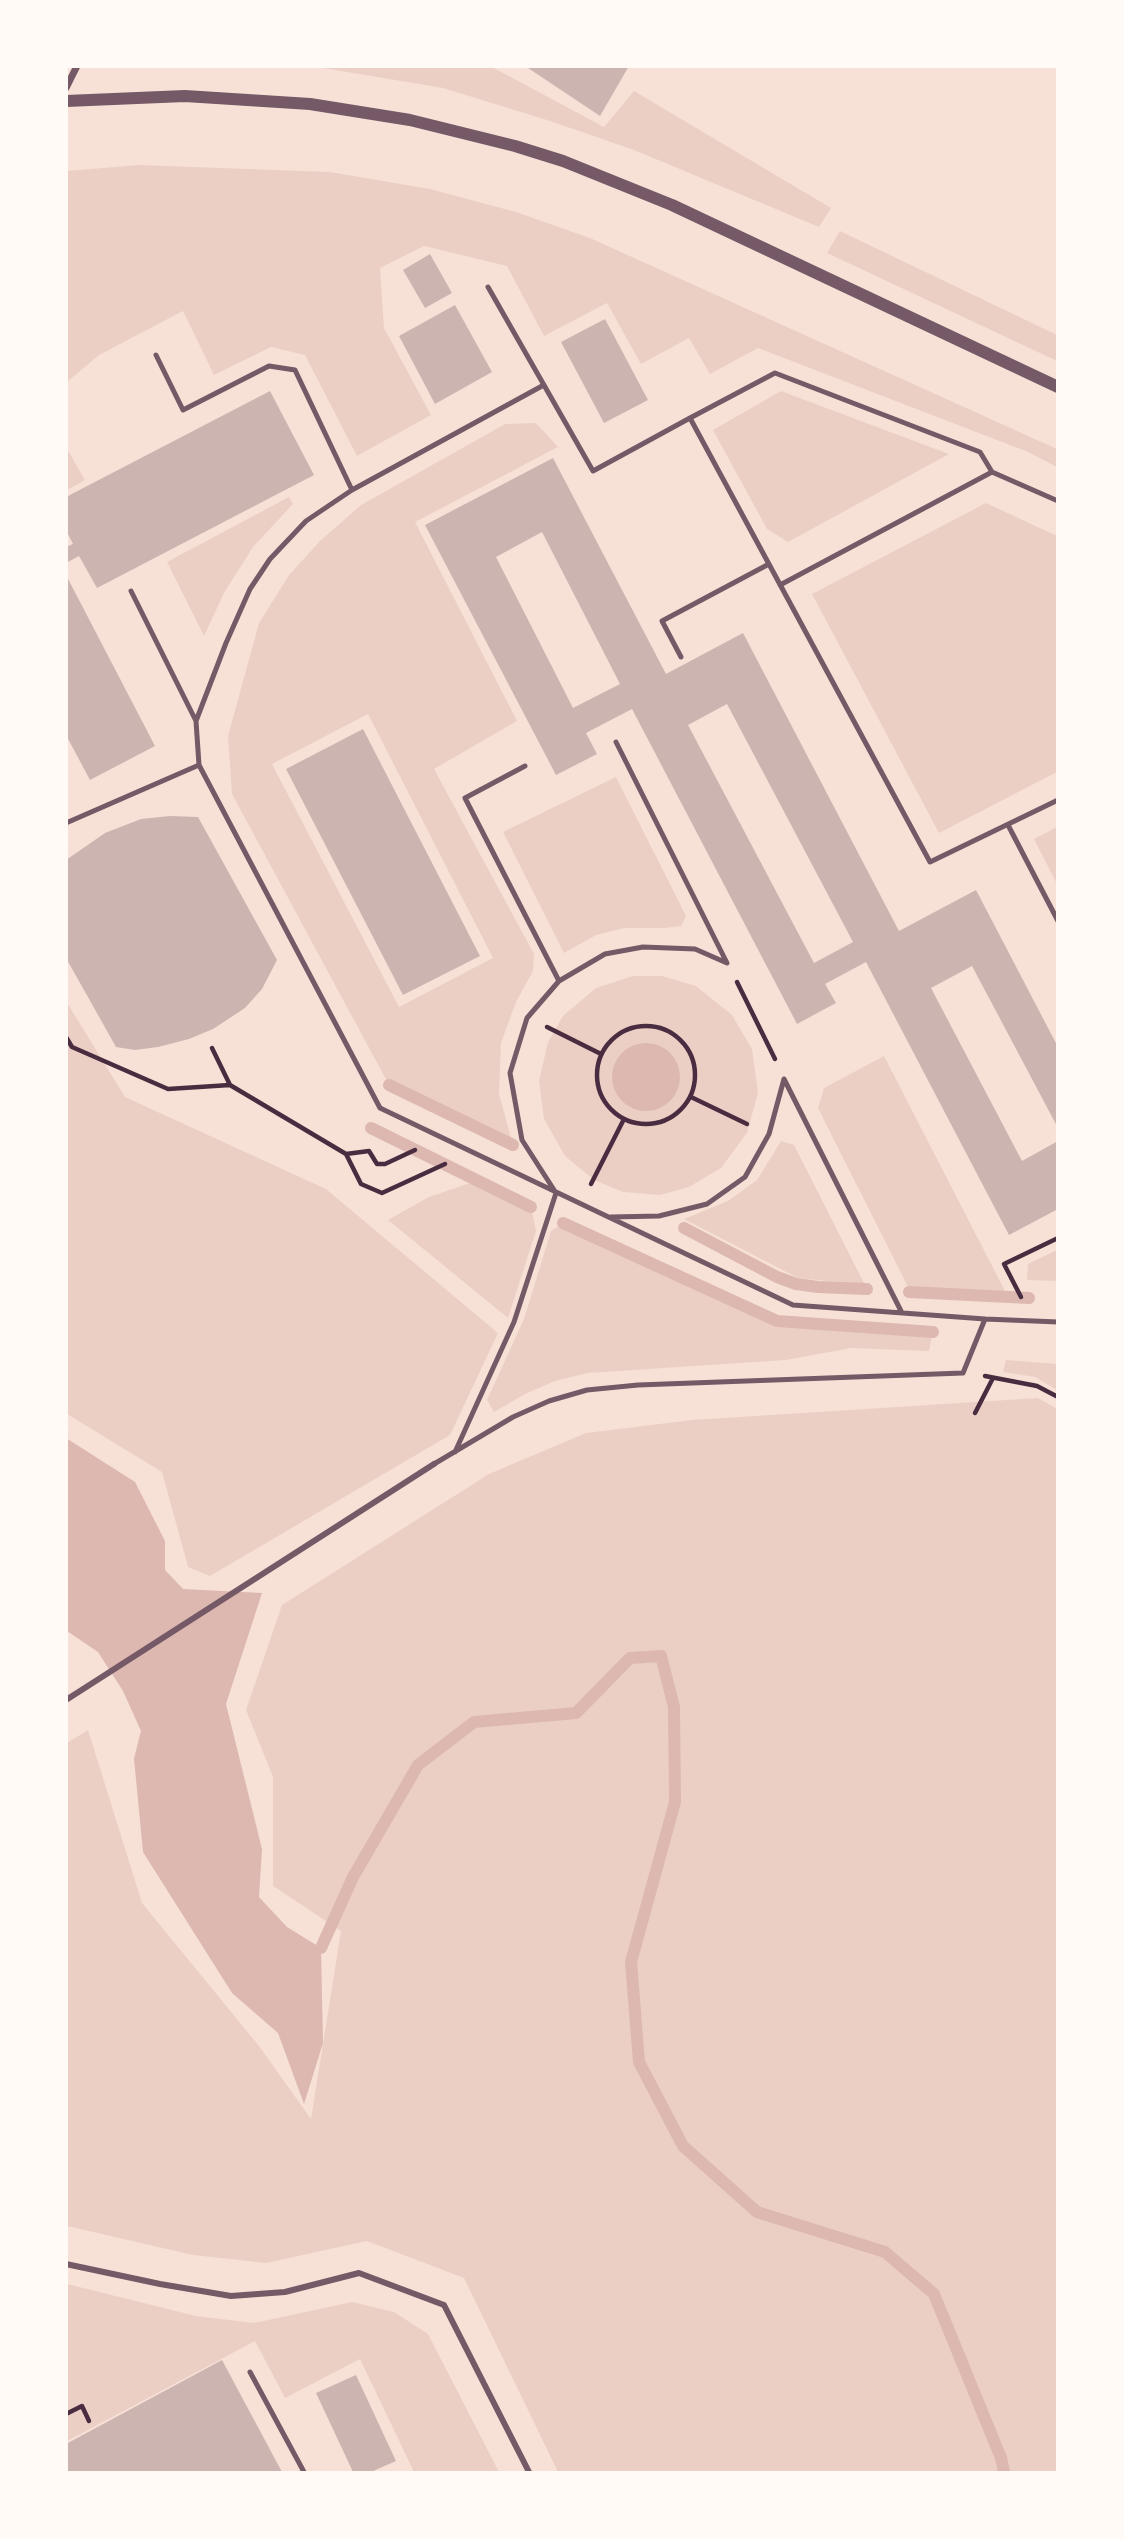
<!DOCTYPE html>
<style>
body{margin:0}
#map{position:relative;width:1124px;height:2539px;overflow:hidden;background:#f7e1d7;font-family:"DejaVu Sans",sans-serif}
canvas{display:block}
.frame{position:absolute;inset:0;border:68px solid #fffaf5;pointer-events:none}
</style>
<div id="map">
<canvas width="1124" height="2539"></canvas>
<div class="frame"></div>
</div>
<script>
const context = document.querySelector('canvas').getContext('2d');
context.lineJoin = 'round';
function fillPath(path, color) {
  context.fillStyle = color;
  context.fill(path, 'evenodd');
}
function shape(rows) {
  const path = new Path2D();
  for (const r of rows) {
    if (r.length === 3) {
      path.moveTo(r[0] + r[2], r[1]);
      path.arc(r[0], r[1], r[2], 0, 2 * Math.PI);
      continue;
    }
    path.moveTo(r[0], r[1]);
    for (let i = 2; i < r.length; i += 2) path.lineTo(r[i], r[i + 1]);
  }
  return path;
}
function stroke(path, color, width, dash) {
  context.strokeStyle = color;
  context.lineWidth = width;
  context.lineCap = dash ? 'butt' : 'round';
  context.setLineDash(dash || []);
  context.stroke(path);
}
fillPath(shape([
 [317,67,492,67,604,127,634,91,831,208,819,227,634,150,550,121,443,88],
 [139,165,330,172,430,189,516,212,590,238,1057,449,1057,467,1028,452,758,348,710,374,689,338,641,364,607,303,544,336,507,266,424,246,380,268,384,328,431,415,357,456,305,355,271,347,214,375,183,311,99,355,67,382,67,171],
 [840,231,1057,335,1057,361,827,253],
 [781,391,949,454,788,542,767,529,713,430],
 [536,423,558,447,415,522,517,721,434,769,534,954,533,971,516,1002,501,1043,499,1094,513,1145,389,1085,232,794,228,736,259,623,289,575,320,541,361,505,505,424],
 [368,714,493,958,399,1007,272,764],
 [66,447,85,480,67,490,66,490],
 [289,497,293,504,253,547,224,593,204,636,167,562],
 [986,503,1057,536,1057,772,939,833,812,594],
 [616,777,686,916,681,926,665,928,624,928,596,935,564,953,503,832],
 [1057,827,1057,884,1034,839],
 [633,976,662,976,696,986,732,1015,752,1049,758,1093,747,1133,721,1168,689,1187,660,1195,623,1192,594,1180,565,1156,544,1119,539,1081,548,1042,563,1016,596,988],
 [66,1001,125,1097,326,1189,498,1333,450,1435,210,1576,188,1567,162,1472,67,1414],
 [884,1056,1005,1291,908,1287,818,1108,824,1088],
 [781,1141,794,1145,865,1285,798,1278,684,1219,728,1201,757,1180],
 [479,1180,531,1207,536,1231,508,1318,388,1220,429,1197],
 [563,1223,777,1321,933,1332,929,1351,851,1348,786,1360,588,1373,555,1381,525,1394,494,1412,487,1400,524,1319,551,1231],
 [1057,1250,1057,1281,1027,1280,1028,1264],
 [1006,1360,1057,1364,1057,1390,1035,1377,1003,1372],
 [1038,1398,1057,1409,1057,2472,558,2472,464,2278,367,2241,266,2263,193,2255,67,2226,67,1743,88,1730,142,1903,259,2046,311,2119,341,1931,273,1886,273,1777,246,1710,282,1605,489,1474,586,1433,692,1420],
 [67,2284,196,2316,254,2323,352,2302,394,2312,428,2334,499,2472,414,2472,360,2359,285,2398,255,2341,67,2441]
]), '#ebcfc5');
fillPath(shape([
 [646,1077,34],
 [66,1438,135,1482,165,1541,165,1570,183,1589,262,1593,226,1704,262,1849,259,1897,287,1927,321,1948,323,2043,304,2104,278,2033,232,1993,143,1852,134,1759,141,1731,123,1691,98,1652,67,1631]
]), '#dcb8b0');
stroke(shape([
 [389,1085,513,1145],
 [371,1128,531,1207],
 [563,1223,777,1321,933,1332],
 [684,1228,777,1277,796,1284,818,1287,867,1289],
 [909,1292,1029,1298],
 [321,1948,353,1877,418,1765,474,1722,576,1713,630,1658,661,1656,674,1707,675,1802,631,1962,639,2062,683,2146,757,2212,885,2252,934,2294,1001,2458,1004,2472]
]), '#dcb8b0', 12);
fillPath(shape([
 [525,66,629,66,600,116],
 [430,254,452,293,425,308,403,270],
 [455,305,492,372,435,404,399,336],
 [605,319,648,400,604,423,561,342],
 [270,391,314,475,97,588,79,556,66,563,66,547,73,544,66,530,66,497],
 [553,458,666,674,743,633,899,931,976,890,1058,1047,1058,1128,972,966,931,988,1022,1161,1058,1141,1058,1209,1009,1235,866,962,825,984,836,1003,797,1024,632,709,586,733,597,754,556,775,425,525],
 [542,532,620,684,573,708,496,557],
 [727,704,853,942,814,963,688,725],
 [66,575,155,746,90,780,66,735],
 [363,729,480,956,403,995,286,769],
 [170,816,198,817,277,960,262,989,245,1008,213,1029,189,1039,158,1047,135,1050,116,1047,66,958,66,860,105,833,141,819],
 [222,2360,282,2472,66,2472,66,2444],
 [356,2375,396,2461,371,2472,353,2472,316,2393]
]), '#ccb4b1');
stroke(shape([
 [737,982,775,1059],
 [646,1075,49],
 [547,1027,601,1054],
 [66,1037,72,1047,168,1089,230,1085],
 [212,1048,230,1085,346,1154,369,1151,377,1164,385,1164,415,1150],
 [691,1097,747,1124],
 [346,1154,361,1184,382,1193,445,1164],
 [591,1184,624,1119],
 [1021,1297,1004,1264,1058,1238],
 [985,1376,1037,1386,1058,1397],
 [975,1413,993,1378],
 [66,2414,82,2406,89,2421]
]), '#4a2c40', 4.5);
stroke(shape([
 [488,287,593,471,690,418,930,862,1058,800],
 [156,355,183,410,269,366,295,370,352,490],
 [542,386,352,490,306,521,270,559,250,589,226,643,196,721,199,765,380,1108,793,1305,985,1319],
 [690,418,775,373,980,452,992,472],
 [780,585,992,472,1058,501],
 [131,591,196,721],
 [681,657,662,621,769,564],
 [525,766,465,798,559,981],
 [66,823,199,765],
 [1008,825,1058,921],
 [611,1217,659,1216,707,1204,745,1177,769,1134,784,1079,902,1313],
 [455,1452,514,1322,556,1193,522,1140,510,1073,527,1018,559,981,605,954,643,947,695,949,727,963,616,742],
 [434,1464,513,1417,549,1401,587,1390,638,1385,963,1373,985,1319,1058,1322],
 [250,2372,304,2472]
]), '#755966', 5);
stroke(shape([
 [66,1700,434,1464],
 [66,2264,160,2284,231,2296,285,2292,359,2273,444,2305,529,2472]
]), '#755966', 6);
stroke(shape([
 [66,88,77,66]
]), '#755966', 7);
stroke(shape([
 [66,101,185,96,310,104,410,120,515,146,563,161,672,205,1058,387]
]), '#755966', 12);
</script>
